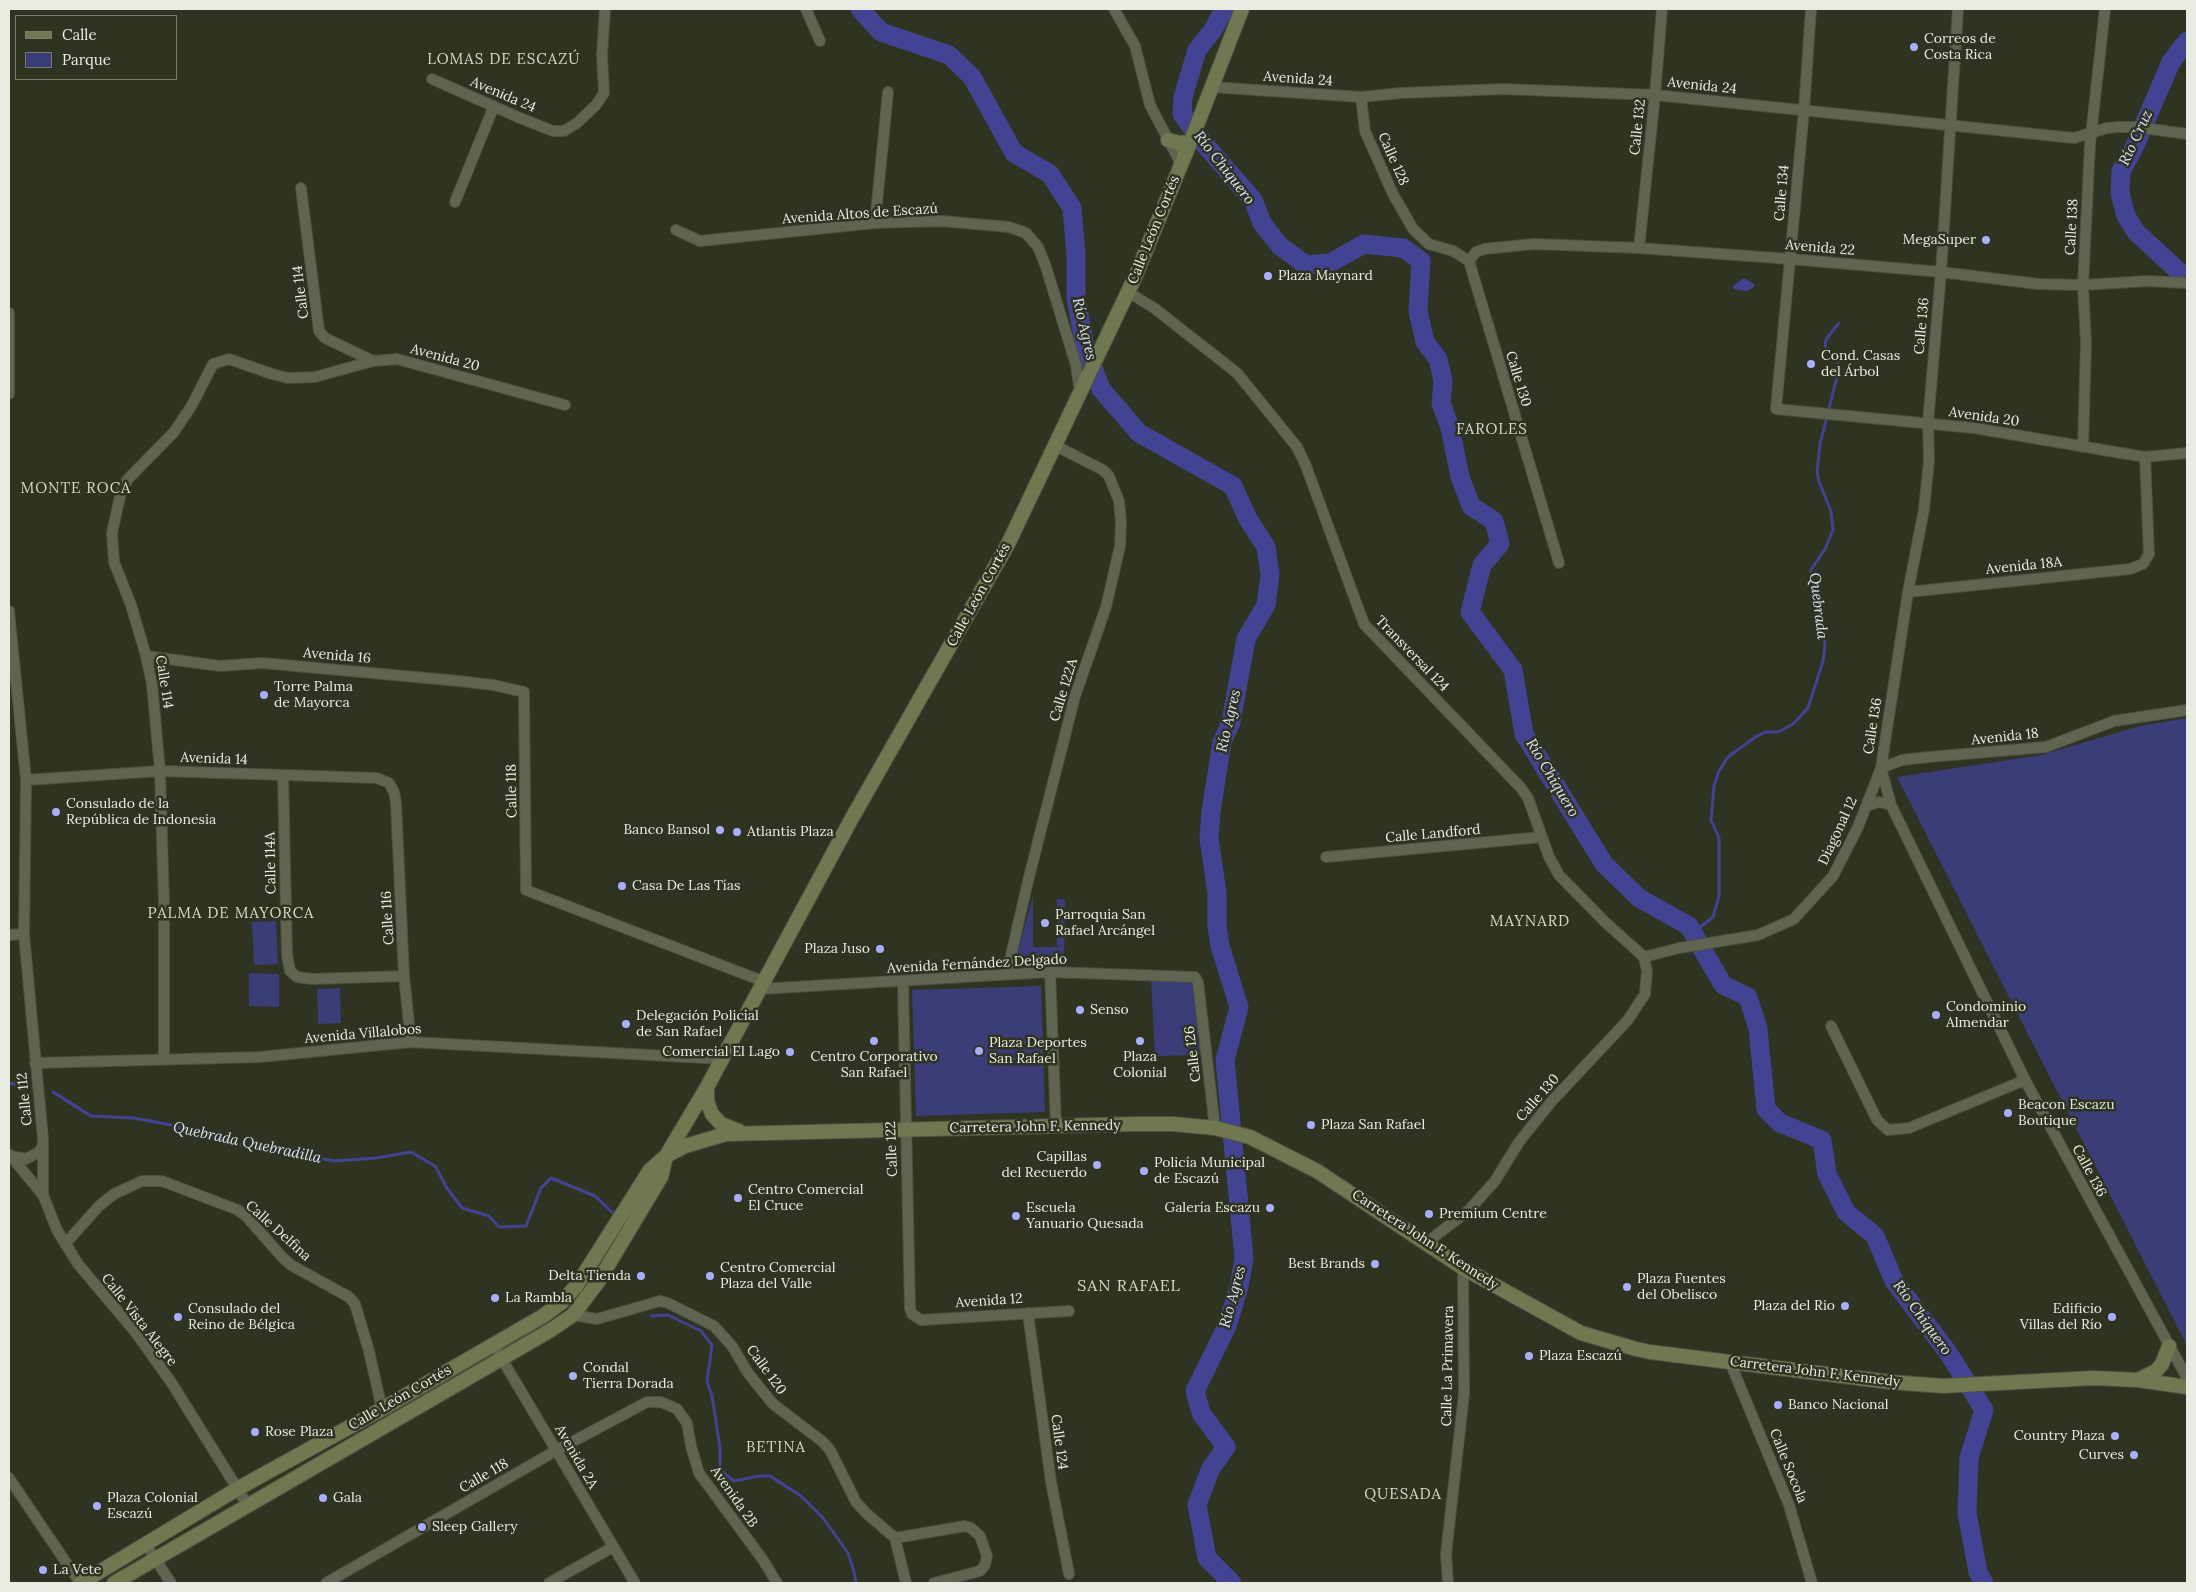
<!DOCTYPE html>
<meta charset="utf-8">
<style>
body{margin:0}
#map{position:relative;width:2196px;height:1592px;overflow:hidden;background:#2f3321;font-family:Lora,serif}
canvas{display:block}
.frame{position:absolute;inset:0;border:10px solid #e9ece0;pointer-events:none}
.legend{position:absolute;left:15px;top:15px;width:162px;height:65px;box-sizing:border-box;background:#2f3321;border:1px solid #797d6d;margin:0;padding:6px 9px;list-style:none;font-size:15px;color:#e9ece0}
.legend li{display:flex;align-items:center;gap:10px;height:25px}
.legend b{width:25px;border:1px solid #797d6d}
</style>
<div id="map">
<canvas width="2196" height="1592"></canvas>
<div class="frame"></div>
<ul class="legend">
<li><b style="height:6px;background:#6f7850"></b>Calle</li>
<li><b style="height:14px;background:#3a3d78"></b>Parque</li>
</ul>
</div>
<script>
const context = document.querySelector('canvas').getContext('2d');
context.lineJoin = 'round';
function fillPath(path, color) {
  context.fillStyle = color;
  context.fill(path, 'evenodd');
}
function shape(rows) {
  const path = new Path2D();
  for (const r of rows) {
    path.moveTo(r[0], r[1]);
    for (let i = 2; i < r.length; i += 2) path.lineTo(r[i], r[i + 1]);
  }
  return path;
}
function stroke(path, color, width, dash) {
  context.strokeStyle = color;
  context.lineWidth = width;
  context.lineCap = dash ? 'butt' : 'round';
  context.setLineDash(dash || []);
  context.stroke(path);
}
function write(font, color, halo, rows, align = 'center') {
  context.font = font + ' Lora,serif';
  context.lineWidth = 5;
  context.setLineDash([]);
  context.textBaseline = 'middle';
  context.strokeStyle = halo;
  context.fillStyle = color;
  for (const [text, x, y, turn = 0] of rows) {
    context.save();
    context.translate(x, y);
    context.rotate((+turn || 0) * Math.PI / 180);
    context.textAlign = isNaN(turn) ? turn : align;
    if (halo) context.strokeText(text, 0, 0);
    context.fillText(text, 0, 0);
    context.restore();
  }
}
fillPath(shape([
 [2187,718,2187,1346,1897,777,2041,755,2140,726],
 [1033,896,1033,947,1057,947,1057,899,1065,899,1064,964,1014,965],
 [276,921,278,964,254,965,252,922],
 [249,973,279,974,279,1007,249,1006],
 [1151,979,1194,980,1202,1055,1155,1056],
 [1041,986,1045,1112,916,1116,912,990],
 [340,988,341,1023,318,1024,317,989]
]), '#3a3d78');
fillPath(shape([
 [1744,278,1754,284,1754,287,1747,291,1733,289,1733,286]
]), '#424493');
stroke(shape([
 [1693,933,1713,917,1719,896,1719,838,1711,820,1714,786,1719,771,1728,757,1754,738,1765,732,1778,732,1793,724,1808,708,1823,661,1825,646,1824,634,1816,613,1811,583,1811,570,1825,549,1833,530,1831,511,1819,482,1817,472,1820,444,1838,373,1837,355,1826,348,1825,343,1827,338,1839,323],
 [9,1083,26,1086],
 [53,1092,91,1116,134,1118,171,1125,223,1141,284,1153,335,1161,376,1158,411,1152,435,1166,447,1188,462,1208,489,1216,499,1227,526,1226,541,1188,551,1178,595,1196,616,1216],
 [651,1316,668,1315,701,1331,712,1345,707,1382,712,1396,720,1448,720,1470,734,1481,759,1476,770,1476,801,1496,823,1518,848,1553,854,1572,856,1583]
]), '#424493', 3);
stroke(shape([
 [860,9,881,32,949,55,972,77,1014,153,1050,174,1072,208,1076,255,1076,299,1085,347,1101,389,1139,433,1233,486,1248,519,1266,547,1270,574,1266,605,1246,639,1231,722,1222,742,1211,811,1209,839,1217,893,1217,926,1220,946,1239,1007,1225,1060,1244,1258,1239,1287,1227,1326,1195,1391,1201,1413,1226,1447,1210,1470,1197,1505,1207,1558,1232,1583],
 [1224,9,1213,30,1197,50,1183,97,1182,114,1200,139,1253,200,1262,223,1280,246,1306,265,1330,263,1364,244,1403,248,1421,261,1418,311,1425,342,1438,359,1443,381,1441,403,1450,428,1460,477,1471,506,1494,521,1500,544,1482,565,1470,612,1513,670,1524,734,1604,864,1639,898,1689,926,1723,985,1748,997,1758,1029,1766,1109,1780,1123,1822,1140,1827,1174,1846,1212,1875,1236,1894,1281,1949,1354,1984,1410,1969,1458,1967,1513,1978,1572,1984,1583],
 [2187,41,2171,62,2133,150,2121,171,2120,193,2126,216,2136,232,2187,279]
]), '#424493', 19);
const street = shape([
 [806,9,820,41],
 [1114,9,1135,46,1150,105,1181,164],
 [1811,9,1804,110,1776,409,1974,428,2145,457,2187,453],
 [1958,9,1941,272,1928,423,1929,460,1924,509,1908,592,1881,768,1891,805,2025,1080,2187,1378],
 [432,79,520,118,553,131,564,131,577,123,596,105,604,93,602,55,605,9],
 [1211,87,1361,97,1401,93,1503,89,1655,95,2074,138,2107,128,2119,127,2136,127,2187,134],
 [1361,97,1365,131,1393,194,1413,229,1429,244,1453,251,1469,261],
 [301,188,319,331,325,338,373,361],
 [455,202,494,106],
 [875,223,888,92],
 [676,230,700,241,875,223,942,221,1009,227,1026,233,1038,247,1046,267,1076,365,1080,393],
 [1639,248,1655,95,1662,9],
 [1469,261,1476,252,1484,249,1534,244,1639,248,1790,259,1941,272,2038,284,2083,285,2148,281,2187,283],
 [1469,261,1559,563],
 [1128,292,1154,308,1237,373,1297,447,1306,466,1364,624,1521,788,1528,798,1549,857,1559,875,1605,922,1644,957],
 [9,313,9,394],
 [2083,447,2086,343,2083,285,2090,144,2105,9],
 [1908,592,2130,569,2143,564,2149,554,2145,457],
 [9,611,26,780,24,934,43,1139,43,1195],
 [146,656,220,666,262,663,459,681,493,685,524,692,526,890,765,982],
 [1881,768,1902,760,1929,757,2046,747,2114,721,2187,710],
 [283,775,287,955,290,971,297,977,312,979,404,976],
 [26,780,160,771,377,778,389,783,394,792,396,803,404,976,411,1042],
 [1866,806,1879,802,1891,805],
 [1326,857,1542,837],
 [9,935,24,934],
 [1644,957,1679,948,1758,935,1794,919,1833,876,1858,827,1881,768],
 [1050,972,1056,1126],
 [1007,973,1028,881,1075,696,1106,607,1120,546,1121,522,1119,501,1109,476,1103,470,1056,446],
 [903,982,910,1308,912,1314,921,1320,1069,1311],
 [760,989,1050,972,1195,977,1198,982,1215,1128],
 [1831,1026,1877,1120,1888,1130,1909,1128,2025,1080],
 [164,1059,164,905,160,771,155,716,152,684,146,656,131,605,114,562,112,533,121,492,127,480,174,432,192,405,213,364,229,359,272,374,288,378,315,377,373,361,397,359,565,405],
 [35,1063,260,1057,411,1042,723,1059],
 [9,1154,43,1195,57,1230,78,1264,136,1333,171,1382,247,1504],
 [11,1156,26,1159,39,1152,43,1145],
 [65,1244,99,1206,114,1194,142,1181,162,1181,238,1210,246,1216,282,1257,291,1265,349,1297,355,1304,369,1351,382,1409],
 [1425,1244,1469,1210,1495,1181,1519,1142,1551,1102,1628,1020,1645,994,1647,971,1644,957],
 [1028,1313,1051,1482,1069,1574],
 [573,1315,597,1319,660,1301,668,1303,714,1326,732,1346,748,1373,773,1404,823,1442,830,1450,856,1502,866,1513,895,1538],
 [493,1344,635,1583],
 [1730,1362,1789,1505,1812,1583],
 [9,1478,80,1583],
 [146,1545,171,1583],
 [326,1583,557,1450,647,1402,661,1402,677,1409,687,1423,691,1446,699,1473,763,1560,777,1583],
 [549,1583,613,1547],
 [906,1583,895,1538,965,1526,971,1528,980,1536,987,1556,985,1565,980,1571,934,1583],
 [1448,1583,1446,1554,1464,1394,1463,1268]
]);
const secondary = shape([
 [1168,140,1179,143,1190,142],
 [707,1087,707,1101,712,1114,721,1124,739,1131],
 [2138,1380,2156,1371,2162,1364,2169,1346],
 [81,1583,237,1489,382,1409,543,1316,562,1302,577,1285,650,1170,666,1156,685,1146,726,1134,1136,1124,1173,1124,1215,1128,1250,1137,1317,1171,1463,1268,1581,1333,1636,1349,1650,1352,1890,1382,1943,1386,2094,1378,2138,1380,2187,1387],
 [114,1583,551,1330,573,1315,598,1282,661,1177,666,1156,707,1087,852,818,1008,544,1135,277,1192,138,1242,9]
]);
stroke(street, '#4e5141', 12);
stroke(secondary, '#4e5141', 16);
stroke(street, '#606551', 10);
stroke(secondary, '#6f7850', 14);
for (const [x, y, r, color] of [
 [1914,47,5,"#a8b0fc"],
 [1986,240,5,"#a8b0fc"],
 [1268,276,5,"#a8b0fc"],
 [1811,364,5,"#a8b0fc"],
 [264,695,5,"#a8b0fc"],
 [56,812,5,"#a8b0fc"],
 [720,830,5,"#a8b0fc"],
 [737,832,5,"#a8b0fc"],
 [622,886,5,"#a8b0fc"],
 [1045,923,5,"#a8b0fc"],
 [880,949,5,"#a8b0fc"],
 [1080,1010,5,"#a8b0fc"],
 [1936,1015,5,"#a8b0fc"],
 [626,1024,5,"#a8b0fc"],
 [874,1041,5,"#a8b0fc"],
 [1140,1041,5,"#a8b0fc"],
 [979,1051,5,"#a8b0fc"],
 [790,1052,5,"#a8b0fc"],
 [2008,1113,5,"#a8b0fc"],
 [1311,1125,5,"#a8b0fc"],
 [1097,1165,5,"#a8b0fc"],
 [1144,1171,5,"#a8b0fc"],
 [738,1198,5,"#a8b0fc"],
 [1270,1208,5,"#a8b0fc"],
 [1429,1214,5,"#a8b0fc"],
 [1016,1216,5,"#a8b0fc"],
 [1375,1264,5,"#a8b0fc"],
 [641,1276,5,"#a8b0fc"],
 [710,1276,5,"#a8b0fc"],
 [1627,1287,5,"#a8b0fc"],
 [495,1298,5,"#a8b0fc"],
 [1845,1306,5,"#a8b0fc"],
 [178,1317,5,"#a8b0fc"],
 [2112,1317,5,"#a8b0fc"],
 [1529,1356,5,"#a8b0fc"],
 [573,1376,5,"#a8b0fc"],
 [1778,1405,5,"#a8b0fc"],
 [255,1432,5,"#a8b0fc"],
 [2115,1436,5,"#a8b0fc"],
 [2134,1455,5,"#a8b0fc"],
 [323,1498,5,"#a8b0fc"],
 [97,1506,5,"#a8b0fc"],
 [422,1527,5,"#a8b0fc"],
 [43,1570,5,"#a8b0fc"]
]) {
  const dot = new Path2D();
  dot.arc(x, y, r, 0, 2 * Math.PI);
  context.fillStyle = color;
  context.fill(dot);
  stroke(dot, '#2f3321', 2);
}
write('14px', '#e9ece0', '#2f3321', [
 ["Correos de",1924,39],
 ["Costa Rica",1924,55],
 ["MegaSuper",1976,240,"right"],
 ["Plaza Maynard",1278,276],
 ["Cond. Casas",1821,356],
 ["del Árbol",1821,372],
 ["Torre Palma",274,687],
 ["de Mayorca",274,703],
 ["Consulado de la",66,804],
 ["República de Indonesia",66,820],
 ["Banco Bansol",710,830,"right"],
 ["Atlantis Plaza",747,832],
 ["Casa De Las Tías",632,886],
 ["Parroquia San",1055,915],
 ["Rafael Arcángel",1055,931],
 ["Plaza Juso",870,949,"right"],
 ["Condominio",1946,1007],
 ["Almendar",1946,1023],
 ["Senso",1090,1010],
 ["Delegación Policial",636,1016],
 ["de San Rafael",636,1032],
 ["Plaza Deportes",989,1043],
 ["San Rafael",989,1059],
 ["Comercial El Lago",780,1052,"right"],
 ["Centro Corporativo",874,1057,"center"],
 ["San Rafael",874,1073,"center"],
 ["Plaza",1140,1057,"center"],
 ["Colonial",1140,1073,"center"],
 ["Beacon Escazu",2018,1105],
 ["Boutique",2018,1121],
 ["Plaza San Rafael",1321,1125],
 ["Capillas",1087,1157,"right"],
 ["del Recuerdo",1087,1173,"right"],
 ["Policía Municipal",1154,1163],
 ["de Escazú",1154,1179],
 ["Centro Comercial",748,1190],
 ["El Cruce",748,1206],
 ["Escuela",1026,1208],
 ["Yanuario Quesada",1026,1224],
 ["Galería Escazu",1260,1208,"right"],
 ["Premium Centre",1439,1214],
 ["Best Brands",1365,1264,"right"],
 ["Centro Comercial",720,1268],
 ["Plaza del Valle",720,1284],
 ["Delta Tienda",631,1276,"right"],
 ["Plaza Fuentes",1637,1279],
 ["del Obelisco",1637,1295],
 ["La Rambla",505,1298],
 ["Plaza del Rio",1835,1306,"right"],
 ["Consulado del",188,1309],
 ["Reino de Bélgica",188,1325],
 ["Edificio",2102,1309,"right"],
 ["Villas del Río",2102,1325,"right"],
 ["Plaza Escazú",1539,1356],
 ["Condal",583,1368],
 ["Tierra Dorada",583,1384],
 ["Banco Nacional",1788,1405],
 ["Rose Plaza",265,1432],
 ["Country Plaza",2105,1436,"right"],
 ["Curves",2124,1455,"right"],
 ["Plaza Colonial",107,1498],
 ["Escazú",107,1514],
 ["Gala",333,1498],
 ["Sleep Gallery",432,1527],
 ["La Vete",53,1570]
], 'left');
write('14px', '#e9ece0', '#2f3321', [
 ["Avenida 24",1298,79,4],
 ["Avenida 24",1702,86,6],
 ["Avenida 24",503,95,23],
 ["Calle 132",1638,127,-84],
 ["Calle 128",1393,159,66],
 ["Calle 134",1782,193,-85],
 ["Avenida Altos de Escazú",860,214,-4],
 ["Calle 138",2072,227,-87],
 ["Calle León Cortés",1154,230,-68],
 ["Avenida 22",1820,248,5],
 ["Calle 114",301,292,-97],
 ["Calle 136",1922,326,-85],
 ["Avenida 20",445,358,15],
 ["Calle 130",1518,379,73],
 ["Avenida 20",1984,417,8],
 ["Avenida 18A",2024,566,-6],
 ["Calle León Cortés",979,595,-61],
 ["Transversal 124",1412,654,46],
 ["Avenida 16",337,656,5],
 ["Calle 114",164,682,81],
 ["Calle 122A",1064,690,-73],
 ["Calle 136",1873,726,-81],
 ["Avenida 18",2005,737,-6],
 ["Avenida 14",214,759,2],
 ["Calle 118",512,791,-91],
 ["Diagonal 12",1838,831,-65],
 ["Calle Landford",1433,834,-5],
 ["Calle 114A",271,863,-91],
 ["Calle 116",388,918,-93],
 ["Avenida Fernández Delgado",977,964,-3],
 ["Avenida Villalobos",363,1034,-5],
 ["Calle 126",1193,1054,-97],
 ["Calle 130",1538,1098,-49],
 ["Calle 112",25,1099,-96],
 ["Carretera John F. Kennedy",1035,1127,-1],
 ["Calle 122",892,1149,-92],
 ["Calle 136",2089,1171,62],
 ["Calle Delfina",278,1231,42],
 ["Carretera John F. Kennedy",1425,1240,33],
 ["Avenida 12",989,1301,-4],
 ["Calle Vista Alegre",139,1320,52],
 ["Calle La Primavera",1448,1366,-89],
 ["Calle 120",766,1370,54],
 ["Carretera John F. Kennedy",1815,1372,7],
 ["Calle León Cortés",400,1398,-30],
 ["Calle 124",1059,1442,82],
 ["Avenida 2A",576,1457,60],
 ["Calle Socola",1788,1466,68],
 ["Calle 118",484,1476,-30],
 ["Avenida 2B",734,1497,55]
]);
context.letterSpacing = '1px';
write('15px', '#d4dbc4', '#2f3321', [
 ["LOMAS DE ESCAZÚ",504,60],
 ["FAROLES",1492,430],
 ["MONTE ROCA",76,489],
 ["PALMA DE MAYORCA",231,914],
 ["MAYNARD",1530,922],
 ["BETINA",776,1448],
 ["QUESADA",1403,1495]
]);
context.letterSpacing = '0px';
write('italic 15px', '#dce0f7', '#2f3321', [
 ["Río Cruz",2136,138,-65],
 ["Río Chiquero",1224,168,52],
 ["Río Agres",1084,329,77],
 ["Quebrada",1818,606,83],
 ["Río Agres",1229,721,-77],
 ["Río Chiquero",1552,778,59],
 ["Quebrada Quebradilla",247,1143,12],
 ["Río Agres",1233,1297,-75],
 ["Río Chiquero",1922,1318,54]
]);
context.letterSpacing = '1px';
write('16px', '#d4dbc4', '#2f3321', [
 ["SAN RAFAEL",1129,1286]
]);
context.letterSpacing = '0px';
</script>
